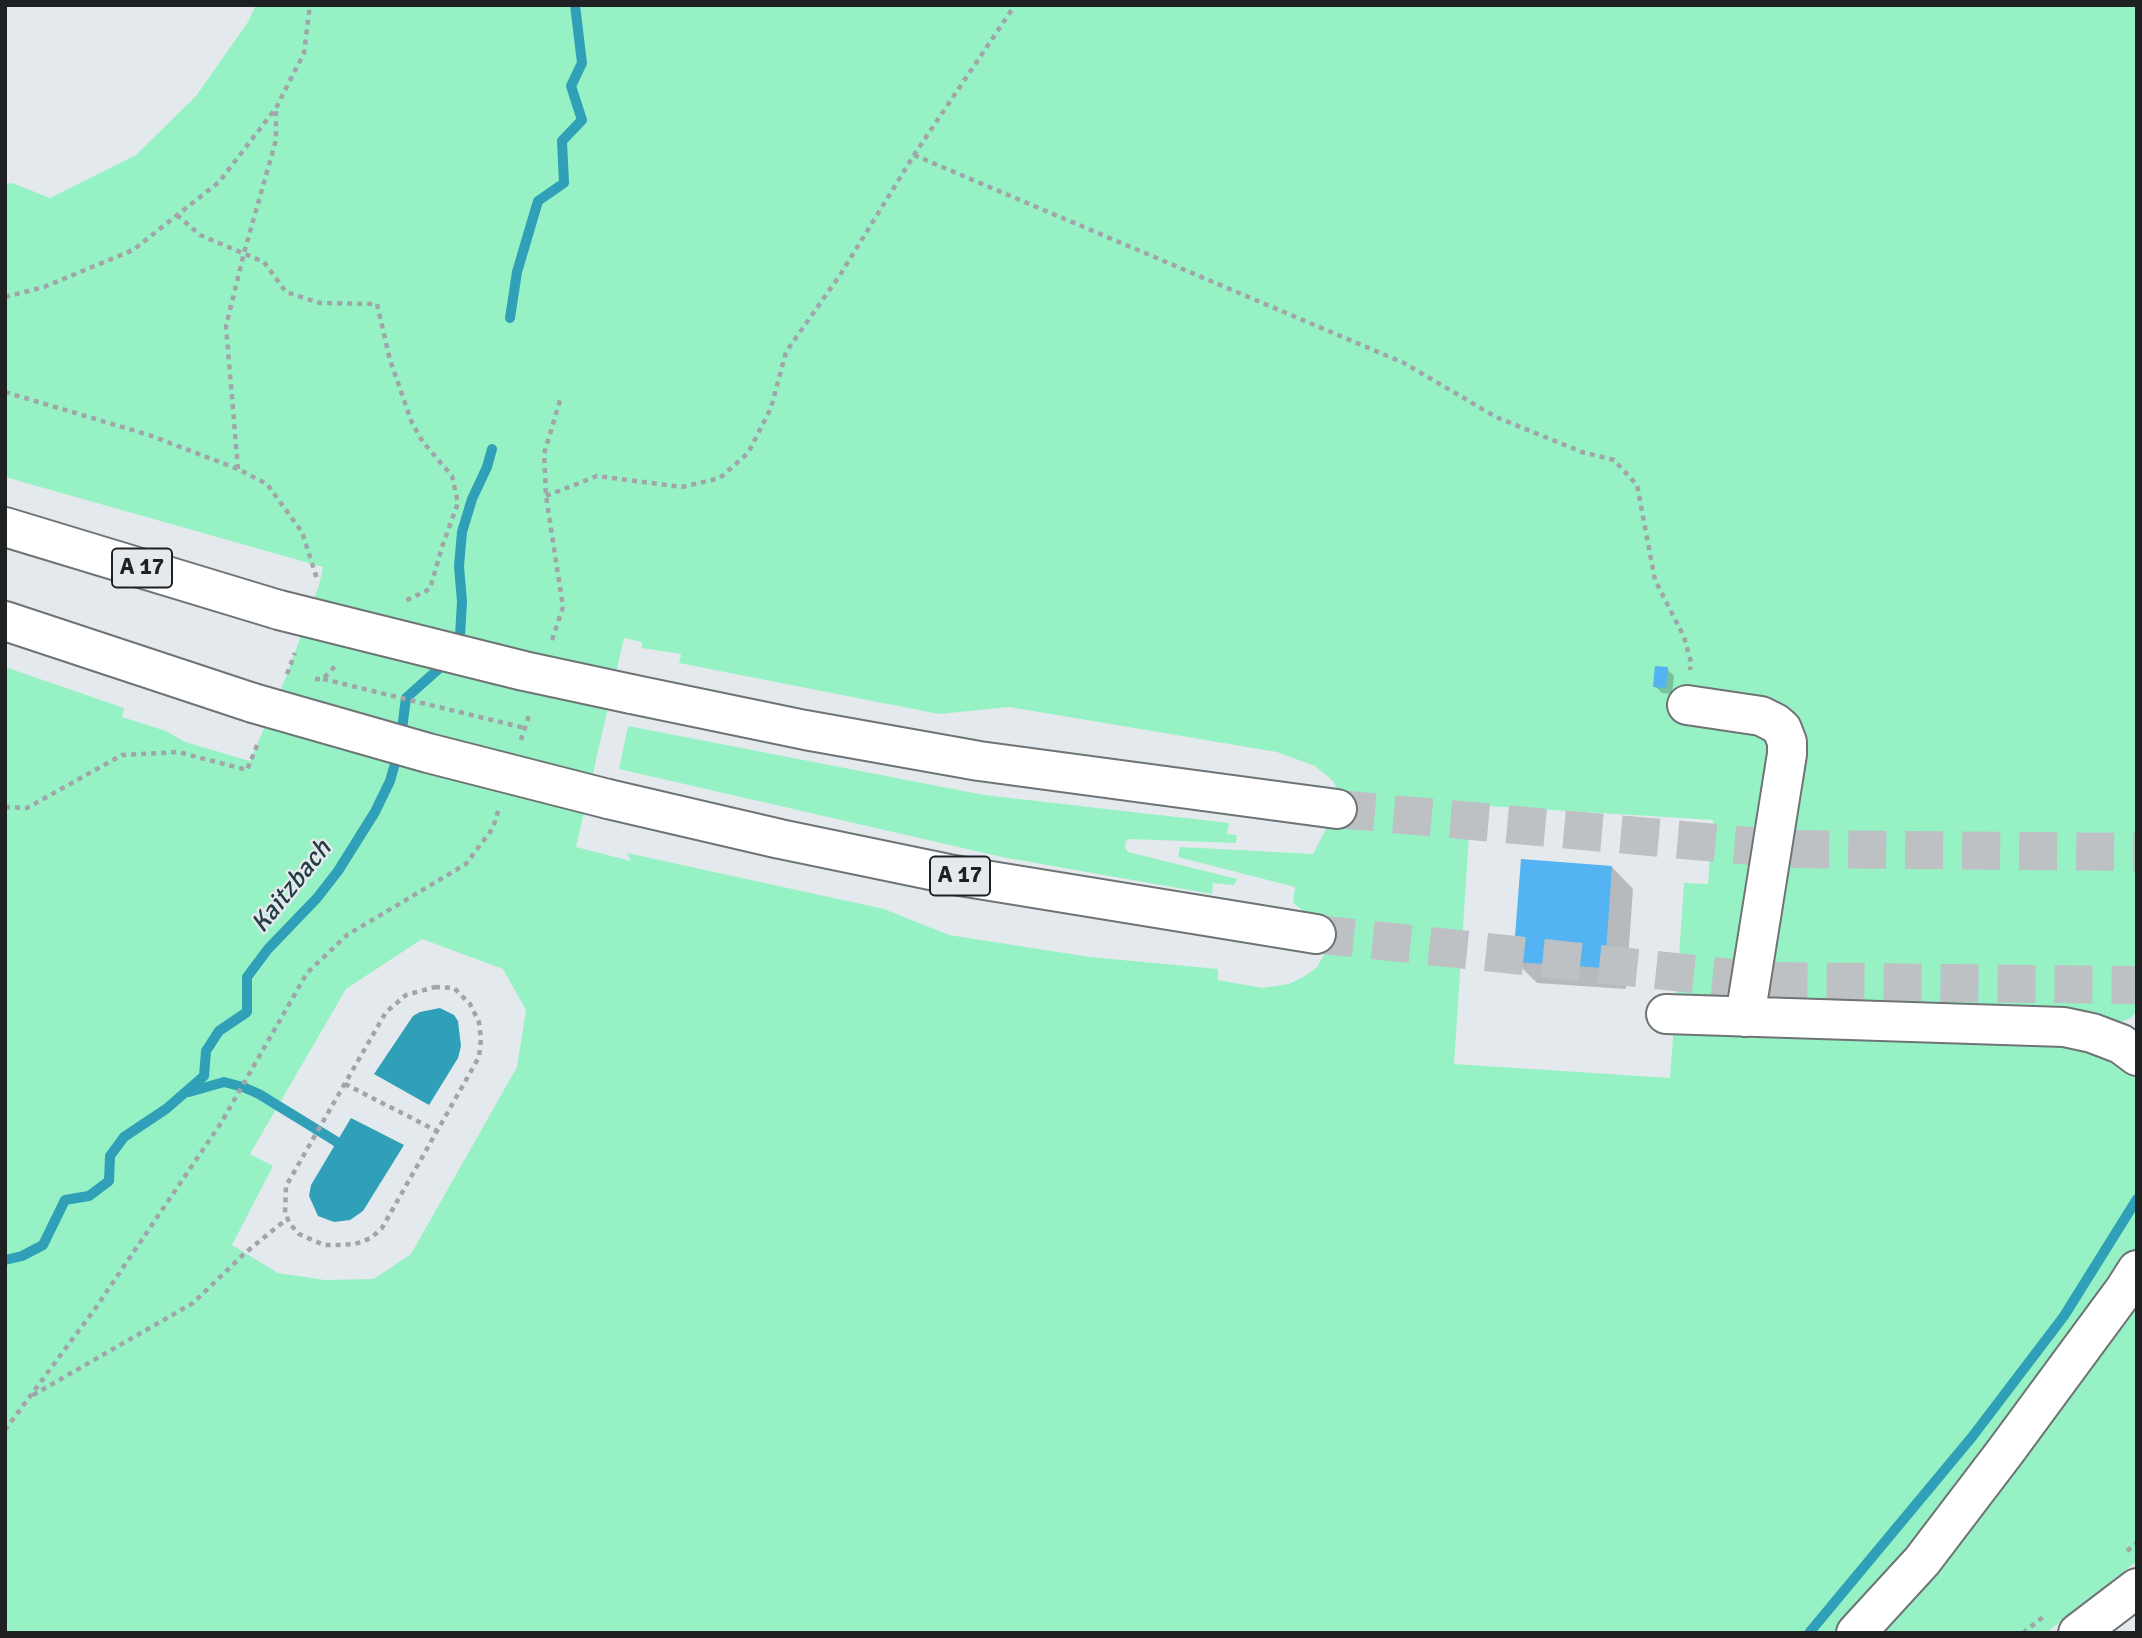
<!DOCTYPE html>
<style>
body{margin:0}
#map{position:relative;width:2142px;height:1638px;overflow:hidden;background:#e4e9ed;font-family:Signika,sans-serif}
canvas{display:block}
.frame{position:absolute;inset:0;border:7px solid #1f2022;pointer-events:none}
</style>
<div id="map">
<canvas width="2142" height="1638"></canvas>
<div class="frame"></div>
</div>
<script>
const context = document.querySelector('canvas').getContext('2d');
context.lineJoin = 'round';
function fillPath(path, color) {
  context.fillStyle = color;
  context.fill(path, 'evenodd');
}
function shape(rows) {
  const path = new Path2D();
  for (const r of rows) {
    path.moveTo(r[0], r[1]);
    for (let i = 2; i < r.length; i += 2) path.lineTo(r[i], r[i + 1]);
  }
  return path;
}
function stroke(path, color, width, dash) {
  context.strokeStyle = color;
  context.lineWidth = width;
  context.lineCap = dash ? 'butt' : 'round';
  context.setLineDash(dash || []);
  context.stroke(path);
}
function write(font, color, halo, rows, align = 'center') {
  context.font = font + ' Signika,sans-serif';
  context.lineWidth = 5;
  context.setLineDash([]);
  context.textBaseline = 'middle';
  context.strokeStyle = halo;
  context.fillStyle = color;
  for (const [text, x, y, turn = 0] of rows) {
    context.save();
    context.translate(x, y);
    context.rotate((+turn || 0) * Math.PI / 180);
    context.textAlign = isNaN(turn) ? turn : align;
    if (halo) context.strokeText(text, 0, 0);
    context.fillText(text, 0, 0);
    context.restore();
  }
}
fillPath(shape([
 [256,5,2137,5,2137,1010,2131,1018,2115,1024,1762,1007,1771,731,1735,1007,1676,1001,1684,883,1708,884,1713,820,1471,805,1454,1064,1670,1078,1674,1024,2073,1039,2137,1072,2135,1249,2118,1278,1845,1633,5,1633,5,667,124,708,122,717,166,731,185,742,250,761,286,677,319,585,323,567,5,477,5,184,12,183,50,198,136,155,196,96,248,22],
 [624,638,642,642,642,648,681,654,679,663,939,714,1009,707,1277,752,1315,766,1333,781,1340,794,1338,816,1327,827,1313,854,1180,847,1178,857,1295,887,1293,903,1314,919,1327,940,1325,953,1317,967,1305,976,1289,984,1262,988,1218,980,1218,969,1090,957,949,935,884,909,627,853,631,861,576,847],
 [422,939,503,969,526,1010,517,1067,411,1254,374,1279,325,1280,278,1273,232,1245,273,1166,250,1154,346,989],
 [628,726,984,795,1229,823,1227,834,1237,835,1236,843,1130,839,1126,841,1125,847,1128,852,1237,879,1234,885,1213,883,1212,894,1002,857,619,769],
 [2137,1286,2137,1561,2046,1633,1869,1633]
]), '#96f2c5');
fillPath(shape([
 [440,1008,454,1015,458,1021,461,1046,458,1058,429,1105,374,1074,413,1016,420,1012],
 [351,1118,404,1145,363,1211,350,1220,334,1222,318,1216,309,1196,311,1185]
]), '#2fa0b7');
fillPath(shape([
 [1667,669,1674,676,1672,694,1662,693,1655,686],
 [1612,867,1633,889,1626,989,1537,983,1515,961]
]), '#0003');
stroke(shape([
 [510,318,517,272,538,201,564,183,562,141,582,120,571,86,582,63,575,5],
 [401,737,406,698,443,665,460,636,462,602,459,566,462,532,472,499,487,467,492,449],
 [189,1092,224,1082,243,1087,259,1094,337,1142],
 [5,1260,22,1256,43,1245,65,1200,89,1196,109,1181,110,1156,124,1137,166,1109,204,1076,206,1051,219,1031,247,1012,247,977,268,949,317,898,338,871,375,812,390,781,398,753],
 [1809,1633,1972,1437,2064,1316,2137,1199]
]), '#2fa0b7', 10);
fillPath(shape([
 [1655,666,1668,667,1666,688,1653,687],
 [1521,859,1612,866,1605,968,1513,962]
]), '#54b3f2');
stroke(shape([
 [1337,809,1784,849,2137,852],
 [1316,934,1760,981,2137,985]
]), '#bdc1c4', 38, [38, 19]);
const minor = shape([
 [1687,705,1761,716,1775,723,1782,729,1787,742,1787,754,1745,1017],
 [1666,1014,2064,1027,2092,1033,2121,1044,2137,1056],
 [1856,1633,1922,1561,2005,1452,2125,1289,2137,1270]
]);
const major = shape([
 [2078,1633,2137,1588]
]);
const highway = shape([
 [5,527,279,610],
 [5,621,253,703],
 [631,694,805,730,979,761,1337,809],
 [608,799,780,839,954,875,1316,934]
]);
stroke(minor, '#6e7376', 42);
stroke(major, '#6e7376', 42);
stroke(highway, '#6e7376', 42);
stroke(shape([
 [914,155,1404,363,1496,417,1582,452,1614,460,1637,485,1655,580,1684,637,1691,662,1690,670],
 [177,215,200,235,264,262,286,292,320,303,377,304,390,360,412,423,423,442,452,476,458,503,442,547,430,589,403,602],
 [5,297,44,287,133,250,219,182,276,108,304,53,310,5],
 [5,392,149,435,238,469,267,484,302,532,318,582],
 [238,469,226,326,244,253,276,140,276,110],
 [546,496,597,476,682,487,720,478,748,453,771,408,786,352,840,275,914,155,1015,5],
 [552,640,563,607,546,496,544,454,561,397],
 [287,674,295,653],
 [315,679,323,679,338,663],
 [323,679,525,728],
 [521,740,530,712],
 [5,807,27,808,122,755,178,752,247,770,258,743],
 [435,987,454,988,470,1004,479,1022,481,1039,479,1057,382,1228,371,1238,355,1244,338,1245,324,1245,299,1234,290,1224,285,1213,286,1186,386,1012,406,995,435,987],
 [345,1084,437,1131],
 [33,1395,193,1303,245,1253,288,1218],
 [5,1430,97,1306,221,1123,307,973,347,935,466,864,493,828,499,808],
 [2127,1551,2137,1543],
 [2023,1633,2043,1617]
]), '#a1a4a8', 4.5, [5, 5]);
stroke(minor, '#fff', 38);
stroke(major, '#fff', 38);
stroke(highway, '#fff', 38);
const highwayBridge = shape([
 [279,610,524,671,631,694],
 [253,703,428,753,608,799]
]);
stroke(highwayBridge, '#6e7376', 42, []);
stroke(highwayBridge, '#fff', 38);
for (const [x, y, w] of [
 [142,568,60],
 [960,876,60]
]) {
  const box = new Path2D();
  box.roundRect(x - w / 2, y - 19.5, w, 39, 5);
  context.fillStyle = '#e4e9ed';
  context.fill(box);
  stroke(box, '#1f2022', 2);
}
write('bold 23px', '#1f2022', null, [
 ["A 17",142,568],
 ["A 17",960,876]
]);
write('italic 26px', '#243d43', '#e4e9ed', [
 ["Kaitzbach",292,887,-51]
]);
</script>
